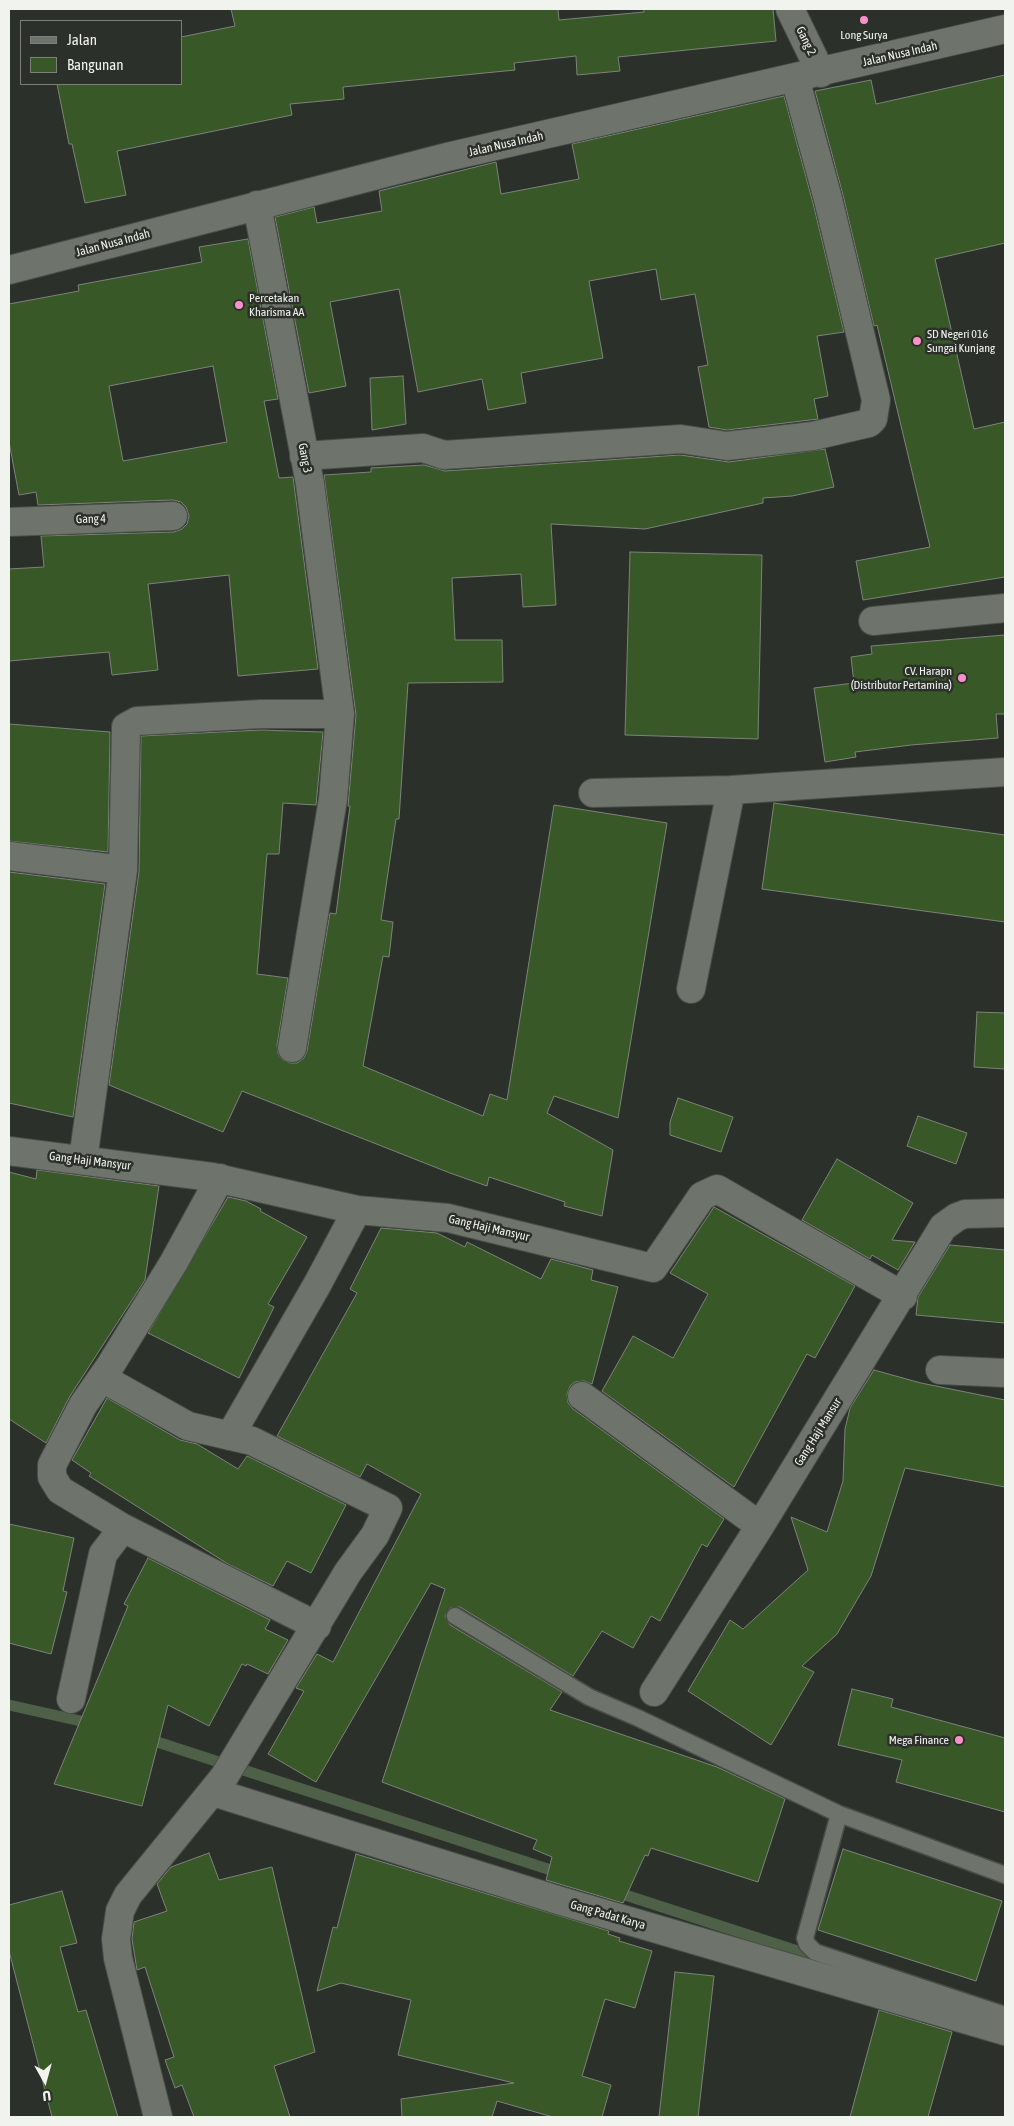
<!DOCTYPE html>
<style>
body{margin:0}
#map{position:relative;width:1014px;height:2126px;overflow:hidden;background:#2c302a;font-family:"Asap Condensed",sans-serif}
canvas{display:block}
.frame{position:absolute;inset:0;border:10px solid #f1f3ef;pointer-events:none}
.legend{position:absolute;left:20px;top:20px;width:162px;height:65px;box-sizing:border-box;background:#2c302a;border:1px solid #7b7e79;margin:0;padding:6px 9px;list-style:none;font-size:15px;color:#f1f3ef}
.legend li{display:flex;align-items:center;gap:10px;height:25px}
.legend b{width:25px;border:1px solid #7b7e79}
.north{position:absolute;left:20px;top:2056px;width:50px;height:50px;-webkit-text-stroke:4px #2c302a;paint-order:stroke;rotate:173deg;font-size:14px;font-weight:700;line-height:20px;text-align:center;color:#f1f3ef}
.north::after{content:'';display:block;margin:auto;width:18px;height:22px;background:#f1f3ef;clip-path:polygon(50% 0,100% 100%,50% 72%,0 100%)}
</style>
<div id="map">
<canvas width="1014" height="2126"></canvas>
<div class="frame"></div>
<ul class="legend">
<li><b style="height:6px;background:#6e736c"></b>Jalan</li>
<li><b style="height:14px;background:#385927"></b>Bangunan</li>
</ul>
<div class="north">U</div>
</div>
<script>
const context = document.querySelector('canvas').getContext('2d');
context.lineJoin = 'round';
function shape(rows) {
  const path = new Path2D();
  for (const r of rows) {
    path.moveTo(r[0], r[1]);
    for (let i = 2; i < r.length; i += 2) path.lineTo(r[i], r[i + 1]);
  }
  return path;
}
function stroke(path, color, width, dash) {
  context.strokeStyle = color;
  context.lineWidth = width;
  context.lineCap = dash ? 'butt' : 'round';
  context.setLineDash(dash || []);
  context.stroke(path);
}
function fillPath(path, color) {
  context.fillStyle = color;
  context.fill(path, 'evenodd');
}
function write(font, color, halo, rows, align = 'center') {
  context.font = font + ' "Asap Condensed",sans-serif';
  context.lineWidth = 5;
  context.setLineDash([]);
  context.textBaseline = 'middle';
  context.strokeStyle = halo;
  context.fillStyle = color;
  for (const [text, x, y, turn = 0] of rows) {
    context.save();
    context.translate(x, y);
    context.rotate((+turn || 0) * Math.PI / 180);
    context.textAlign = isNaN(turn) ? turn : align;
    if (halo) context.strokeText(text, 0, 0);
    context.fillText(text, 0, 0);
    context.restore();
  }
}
stroke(shape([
 [9,1705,94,1724],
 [145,1738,563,1874],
 [613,1891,819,1958]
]), '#4f6048', 11);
const building = shape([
 [231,9,558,9,559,20,644,12,644,9,773,9,776,41,618,57,620,71,577,75,576,56,514,63,515,70,343,87,344,99,290,104,292,115,117,151,126,195,85,203,72,144,69,144,57,84,181,84,181,37,235,26,231,9],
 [1005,75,1005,243,935,259,974,429,1005,422,1005,577,863,600,856,561,930,547,877,325,874,326,843,195,815,91,871,80,876,104,1005,75],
 [784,96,813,203,844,332,817,336,828,396,814,399,818,419,727,430,709,427,698,367,708,365,695,294,661,300,656,269,589,281,603,358,521,373,526,403,488,410,482,379,418,392,399,289,330,302,346,386,309,393,275,217,314,207,317,223,382,211,379,191,496,162,501,194,579,179,572,144,784,96],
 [248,239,278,399,264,401,279,478,293,477,318,669,238,676,229,575,148,584,158,670,112,675,109,652,9,661,9,569,44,567,41,536,174,532,182,529,187,524,189,516,186,507,181,502,173,500,38,505,36,492,19,495,9,442,9,304,79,291,78,285,202,262,199,247,248,239],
 [213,366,227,442,123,461,109,386,213,366],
 [403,376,406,424,372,430,370,378,403,376],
 [825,449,834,487,792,496,763,498,763,503,645,529,551,524,556,605,523,607,521,574,452,578,455,640,502,640,503,682,408,683,399,819,396,819,381,920,393,922,389,957,383,956,363,1066,483,1116,490,1094,507,1100,554,805,667,823,618,1118,554,1096,547,1113,613,1150,602,1216,564,1206,565,1202,489,1177,487,1186,450,1173,242,1091,223,1132,109,1085,139,872,141,736,261,730,323,732,316,805,283,803,279,854,267,854,257,974,288,978,277,1045,278,1054,283,1060,290,1063,297,1063,304,1058,307,1051,330,913,336,914,350,806,348,806,356,715,324,475,371,472,371,468,424,465,445,471,680,455,729,462,825,449],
 [630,552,762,555,758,739,625,735,630,552],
 [1005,635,1005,714,996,714,998,738,911,745,855,752,856,757,825,762,814,688,854,683,851,657,872,654,871,646,1005,635],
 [9,724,110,732,108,852,9,841,9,724],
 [774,803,1005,835,1005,922,762,889,774,803],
 [9,872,105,884,73,1117,9,1103,9,872],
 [977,1012,1005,1013,1005,1069,974,1067,977,1012],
 [678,1098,733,1117,721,1152,670,1135,670,1122,678,1098],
 [918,1116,967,1133,956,1164,907,1146,918,1116],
 [837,1159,913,1203,892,1240,915,1242,898,1270,872,1255,870,1259,802,1220,837,1159],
 [37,1170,159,1186,145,1280,70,1396,46,1443,9,1419,9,1172,36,1179,37,1170],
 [228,1197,246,1201,261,1209,260,1211,307,1237,268,1304,274,1307,239,1378,148,1333,228,1197],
 [714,1207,855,1286,815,1358,807,1354,734,1487,602,1391,633,1336,673,1358,708,1294,670,1273,714,1207],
 [381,1228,437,1233,465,1247,467,1242,541,1279,551,1259,593,1270,591,1280,618,1287,592,1384,584,1381,575,1382,570,1386,567,1394,568,1403,573,1409,724,1519,707,1547,702,1544,660,1621,651,1616,633,1648,602,1631,573,1676,460,1607,450,1608,445,1616,450,1625,562,1692,550,1710,717,1767,785,1799,758,1882,651,1848,648,1856,645,1855,623,1903,546,1880,552,1857,533,1849,537,1840,382,1782,445,1589,431,1583,316,1782,268,1754,304,1691,296,1688,317,1654,333,1662,421,1494,367,1464,360,1477,277,1436,357,1293,350,1289,381,1228],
 [950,1245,1005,1250,1005,1323,916,1315,918,1297,950,1245],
 [874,1370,921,1383,1005,1400,1005,1487,905,1468,871,1576,837,1634,802,1666,814,1672,771,1745,688,1691,730,1620,743,1629,808,1570,791,1517,827,1532,843,1481,845,1429,850,1408,874,1370],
 [107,1398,180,1440,197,1444,238,1469,247,1456,346,1505,311,1573,287,1561,273,1586,228,1564,89,1476,91,1473,72,1460,107,1398],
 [9,1524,74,1538,63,1591,67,1592,51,1654,9,1643,9,1524],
 [148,1558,270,1620,265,1629,288,1640,268,1674,247,1664,246,1666,242,1664,209,1726,168,1705,142,1806,54,1784,128,1606,124,1604,148,1558],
 [852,1689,893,1699,891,1707,1005,1738,1005,1812,896,1782,902,1760,838,1745,852,1689],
 [843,1849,1002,1901,976,1981,818,1930,843,1849],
 [209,1853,219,1880,272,1867,315,2052,274,2066,290,2117,194,2117,182,2085,175,2088,165,2060,174,2057,145,1967,137,1970,132,1939,134,1922,167,1911,157,1884,171,1867,209,1853],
 [356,1854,609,1931,608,1934,620,1938,619,1941,652,1951,635,2008,605,1999,582,2076,611,2085,602,2117,553,2117,497,2101,492,2117,402,2117,401,2099,514,2083,398,2055,411,2000,341,1983,317,1991,333,1927,337,1928,356,1854],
 [62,1891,77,1943,60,1947,78,2012,86,2010,118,2117,52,2117,9,1951,9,1905,62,1891],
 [675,1972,714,1976,698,2117,659,2117,675,1972],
 [879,2010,952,2032,928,2117,850,2117,879,2010]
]);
fillPath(building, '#385927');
stroke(building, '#7d827b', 1);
const lane = shape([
 [455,1616,589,1697,638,1718,839,1814,1005,1875],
 [839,1814,805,1938,807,1944,815,1952,1005,2015]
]);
const street = shape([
 [790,9,821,73],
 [257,205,310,484,340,714,333,799,292,1048],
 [9,270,447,157,1005,29],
 [304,456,423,448,444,455,681,439,727,446,813,436,869,423,873,419,876,400,828,199,795,78],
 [9,522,173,516],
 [873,621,1005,608],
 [593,793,731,790,1005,772],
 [9,856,123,870],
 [691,989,731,790],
 [9,1151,212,1177,357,1210,448,1218,653,1268,702,1196,717,1189,903,1296],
 [83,1160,123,870,126,727,137,721,261,714,340,714],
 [940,1370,1005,1373],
 [102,1378,188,1426,252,1441,388,1508,375,1535,348,1572,224,1777,128,1895,120,1911,116,1939,118,1958,158,2117],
 [582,1396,760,1526],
 [230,1436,317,1285,357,1210],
 [123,1528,60,1490,52,1477,52,1465,83,1405,110,1366,174,1262,220,1178],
 [654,1692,760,1526,943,1227,957,1217,965,1214,1005,1213],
 [71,1699,103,1554,123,1528,317,1626],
 [213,1792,561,1901,1005,2031]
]);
stroke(lane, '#494d48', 19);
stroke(street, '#494d48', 30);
stroke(lane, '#6e736c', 16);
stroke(street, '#6e736c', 28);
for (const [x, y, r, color] of [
 [864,20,5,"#f990ca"],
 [239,305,5,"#f990ca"],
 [917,341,5,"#f990ca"],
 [962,678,5,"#f990ca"],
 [959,1740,5,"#f990ca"]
]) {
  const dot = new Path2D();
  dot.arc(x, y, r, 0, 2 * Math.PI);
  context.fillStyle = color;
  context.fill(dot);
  stroke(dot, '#2c302a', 2);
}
write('12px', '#f1f3ef', '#2c302a', [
 ["Long Surya",864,35,"center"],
 ["Percetakan",249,298],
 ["Kharisma AA",249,312],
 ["SD Negeri 016",927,334],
 ["Sungai Kunjang",927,348],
 ["CV. Harapn",952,671,"right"],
 ["(Distributor Pertamina)",952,685,"right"],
 ["Mega Finance",949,1740,"right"]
], 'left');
write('12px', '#f1f3ef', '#2c302a', [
 ["Gang 2",806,41,64],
 ["Jalan Nusa Indah",900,54,-13],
 ["Jalan Nusa Indah",506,144,-13],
 ["Jalan Nusa Indah",113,243,-15],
 ["Gang 3",305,458,79],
 ["Gang 4",91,519,-2],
 ["Gang Haji Mansyur",90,1161,7],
 ["Gang Haji Mansyur",489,1228,13],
 ["Gang Haji Mansur",818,1432,-58],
 ["Gang Padat Karya",608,1915,16]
]);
</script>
